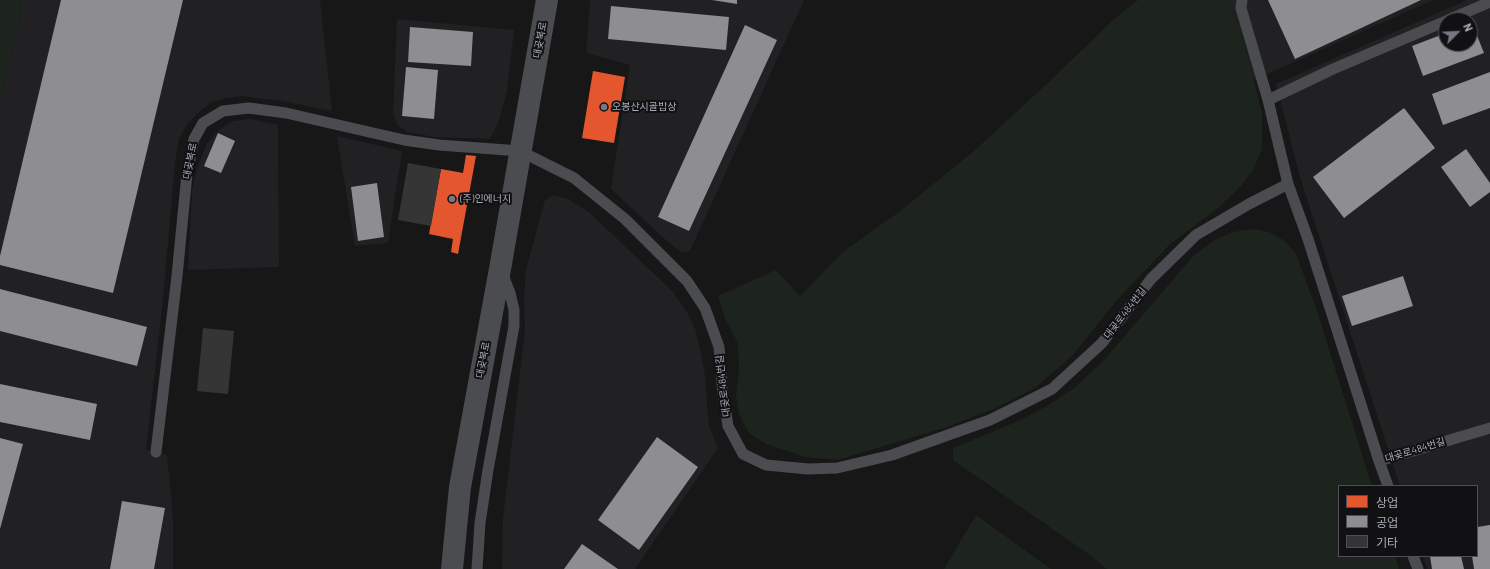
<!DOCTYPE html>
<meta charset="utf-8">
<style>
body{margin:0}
#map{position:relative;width:1490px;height:569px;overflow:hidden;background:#171717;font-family:Barlow,"Noto Sans KR",sans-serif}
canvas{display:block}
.legend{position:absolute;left:1338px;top:485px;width:140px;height:72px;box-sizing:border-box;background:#111113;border:1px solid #4d4f55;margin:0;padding:5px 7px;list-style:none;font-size:12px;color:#a8adb8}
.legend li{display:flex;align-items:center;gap:8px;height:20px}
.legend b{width:20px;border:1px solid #4d4f55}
.north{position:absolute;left:1438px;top:12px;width:40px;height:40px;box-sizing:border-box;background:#111113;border:1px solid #4d4f55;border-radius:50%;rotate:66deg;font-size:11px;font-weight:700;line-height:16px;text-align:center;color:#a8adb8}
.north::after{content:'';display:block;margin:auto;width:14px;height:18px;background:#757880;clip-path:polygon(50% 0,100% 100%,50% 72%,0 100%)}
</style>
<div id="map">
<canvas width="1490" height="569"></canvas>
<ul class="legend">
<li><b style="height:11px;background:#e4572e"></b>상업</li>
<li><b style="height:11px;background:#8d8d92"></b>공업</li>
<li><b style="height:11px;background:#353536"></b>기타</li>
</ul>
<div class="north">N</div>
</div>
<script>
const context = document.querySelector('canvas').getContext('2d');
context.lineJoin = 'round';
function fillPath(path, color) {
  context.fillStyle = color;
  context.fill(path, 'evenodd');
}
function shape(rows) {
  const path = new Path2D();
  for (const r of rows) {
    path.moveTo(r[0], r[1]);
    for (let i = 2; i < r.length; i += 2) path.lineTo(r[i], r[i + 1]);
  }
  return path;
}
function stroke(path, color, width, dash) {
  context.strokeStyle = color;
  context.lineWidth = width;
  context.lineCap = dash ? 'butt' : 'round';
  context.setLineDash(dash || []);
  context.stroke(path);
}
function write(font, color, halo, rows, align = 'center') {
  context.font = font + ' Barlow,"Noto Sans KR",sans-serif';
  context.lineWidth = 4;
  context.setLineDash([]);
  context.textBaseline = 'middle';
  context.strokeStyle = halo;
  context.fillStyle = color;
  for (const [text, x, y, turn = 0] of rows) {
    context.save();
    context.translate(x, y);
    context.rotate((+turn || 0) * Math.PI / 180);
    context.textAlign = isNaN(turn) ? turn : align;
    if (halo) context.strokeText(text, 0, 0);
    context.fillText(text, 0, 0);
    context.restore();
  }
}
fillPath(shape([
 [21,0,320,0,332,111,282,101,242,96,226,98,212,102,200,111,187,124,179,139,175,163,163,299,146,450,167,455,173,517,173,569,0,569,0,100,19,24],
 [590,0,804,0,690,251,682,253,667,241,611,189,630,65,586,53],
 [1230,0,1433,0,1254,80,1248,56],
 [1467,0,1490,0,1490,569,1427,569,1423,556,1477,556,1477,486,1400,486,1300,177,1276,84],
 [1446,20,1470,20,1470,44,1446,44],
 [397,19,514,30,507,91,499,121,490,139,434,137,407,132,397,125,393,113],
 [250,119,278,125,279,267,188,270,192,190,198,165,207,144,219,130,233,121],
 [337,136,402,151,388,243,355,246],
 [554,195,568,199,589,212,672,291,687,312,696,331,704,368,709,426,718,448,635,569,502,569,503,519,525,330,524,296,526,270,545,200]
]), '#212123');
fillPath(shape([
 [0,0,21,0,19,24,0,100],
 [1138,0,1230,0,1248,56,1262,114,1262,149,1253,170,1241,186,1218,208,1170,244,1116,301,1073,355,1035,388,996,408,947,427,837,460,806,457,766,444,749,433,739,414,736,394,739,370,738,343,725,318,718,296,776,270,800,296,844,251,899,212,974,151,1050,81,1113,20],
 [1253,229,1269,232,1285,241,1296,254,1317,311,1372,486,1339,486,1339,556,1395,556,1399,569,1107,569,1090,555,953,460,953,448,1021,420,1047,406,1073,389,1104,360,1194,255,1213,241,1233,232],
 [976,515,1051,569,944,569]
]), '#1d241e');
fillPath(shape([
 [593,71,625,77,614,143,582,138],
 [466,155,476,156,458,254,451,252,453,239,429,234,441,169,463,173]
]), '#e4572e');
fillPath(shape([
 [61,0,183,0,113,293,0,265,0,256],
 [712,0,737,0,737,4],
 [1268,0,1421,0,1295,59],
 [611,6,729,17,726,50,608,39],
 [1472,23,1484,53,1423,76,1412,46,1446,33,1446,44,1470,44,1470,24],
 [745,25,777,40,689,231,658,217],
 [410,27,473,32,471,66,408,62],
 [406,67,438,70,434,119,402,116],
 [1490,72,1490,108,1443,125,1432,94],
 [1404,108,1435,148,1344,218,1313,177],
 [218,133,235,141,221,173,204,166],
 [1466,149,1490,183,1490,192,1470,207,1441,167],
 [377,183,384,237,358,241,351,187],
 [1403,276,1413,306,1352,326,1342,296],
 [0,289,147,327,137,366,0,331],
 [0,384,97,404,90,440,0,422],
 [657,437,698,467,639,550,598,520],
 [0,438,23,444,0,529],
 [122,501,165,508,154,569,110,569],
 [1490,525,1490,569,1474,569,1472,556,1477,556,1477,527],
 [582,544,618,569,564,569],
 [1430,556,1461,556,1464,569,1432,569]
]), '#8d8d92');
fillPath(shape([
 [408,163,441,169,431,226,398,220],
 [203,328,234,331,228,394,197,391]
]), '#353536');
stroke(shape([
 [1242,0,1241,8,1268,100],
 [1448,20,1490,2],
 [1288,184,1268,100,1333,69,1446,21],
 [156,452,177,276,187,174,194,139,203,123,223,111,249,108,286,113,404,140,439,145,520,151,574,178,625,219,687,281,705,308,719,347,723,394,728,426,743,454,766,465,808,469,837,468,892,455,990,420,1052,389,1102,343,1151,279,1196,235,1249,204,1288,184,1308,239,1379,461,1490,428],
 [1379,461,1388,486],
 [1413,556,1418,569],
 [477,569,480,523,488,470,514,326,514,310,510,293,503,275]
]), '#4b4c50', 11);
stroke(shape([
 [452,569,460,487,500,269,547,0]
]), '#4b4c50', 22);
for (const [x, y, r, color] of [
 [604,107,4,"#757880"],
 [452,199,4,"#757880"]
]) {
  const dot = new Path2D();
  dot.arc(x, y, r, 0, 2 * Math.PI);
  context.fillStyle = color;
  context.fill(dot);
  stroke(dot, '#111113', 1.5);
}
write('10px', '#a8adb8', '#111113', [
 ["대곶북로",540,40,-80],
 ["대곶북로",190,161,-79],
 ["대곶로484번길",1125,313,-52],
 ["대곶북로",483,360,-79],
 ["대곶로484번길",723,386,-97],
 ["대곶로484번길",1415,450,-17]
]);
write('10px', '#a8adb8', '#111113', [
 ["오봉산시골밥상",612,107],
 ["(주)인에너지",460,199]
], 'left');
</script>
